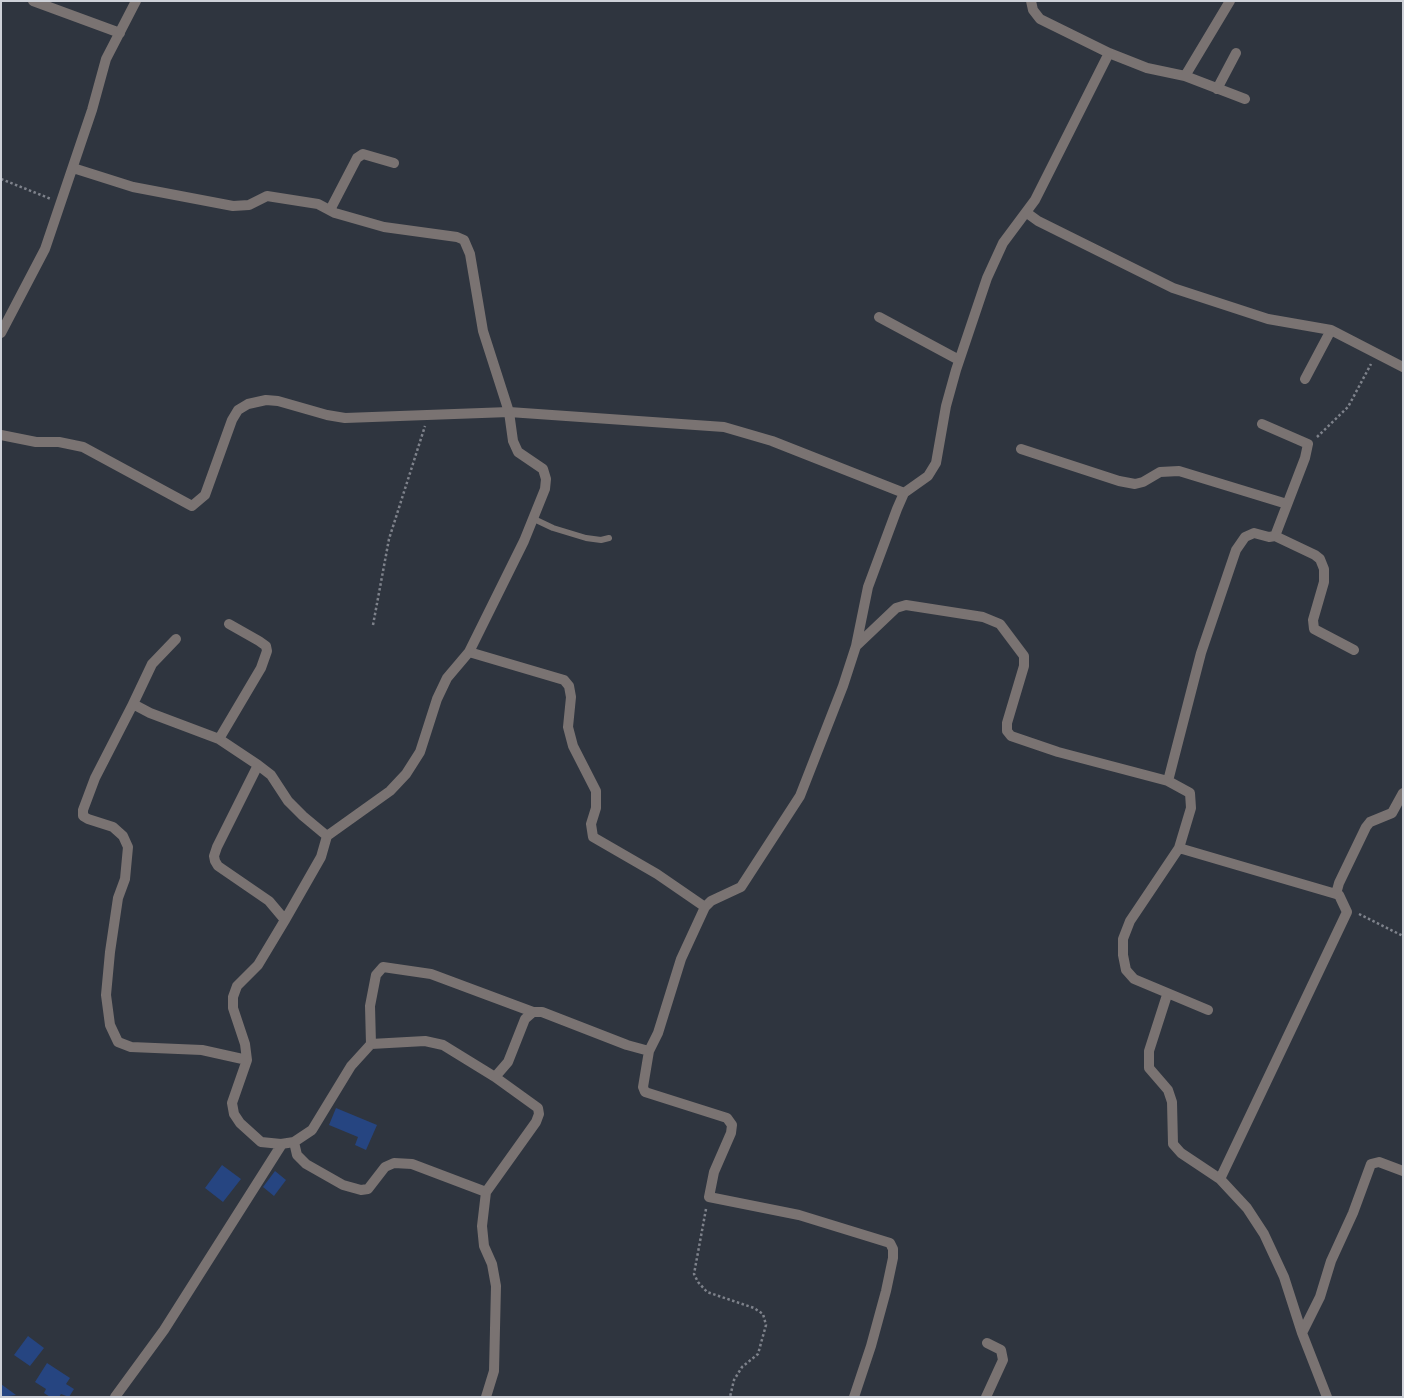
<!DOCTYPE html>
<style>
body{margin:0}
#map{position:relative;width:1404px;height:1398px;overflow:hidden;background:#2f353f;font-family:Bitter,serif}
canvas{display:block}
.frame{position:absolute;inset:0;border:2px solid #ced1d8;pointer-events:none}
</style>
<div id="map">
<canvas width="1404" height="1398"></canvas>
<div class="frame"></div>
</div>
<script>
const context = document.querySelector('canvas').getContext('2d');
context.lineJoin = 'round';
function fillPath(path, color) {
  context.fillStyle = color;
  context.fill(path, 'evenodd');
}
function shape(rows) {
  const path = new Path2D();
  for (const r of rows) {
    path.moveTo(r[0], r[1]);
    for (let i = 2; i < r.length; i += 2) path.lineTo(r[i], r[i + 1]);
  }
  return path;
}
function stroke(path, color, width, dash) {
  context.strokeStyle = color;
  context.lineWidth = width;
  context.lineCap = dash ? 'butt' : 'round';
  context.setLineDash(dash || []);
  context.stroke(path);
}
fillPath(shape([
 [336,1108,377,1125,366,1150,355,1145,358,1137,329,1125],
 [222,1165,241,1179,223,1202,205,1188],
 [275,1171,286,1180,274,1196,263,1187],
 [28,1336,44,1348,30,1366,14,1355],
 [47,1363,70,1378,66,1384,74,1389,69,1397,61,1394,59,1397,50,1397,44,1393,46,1389,35,1382],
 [1,1384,5,1387,16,1395,1,1397]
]), '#264581');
stroke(shape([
 [1,179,51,199],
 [1317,437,1348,407,1371,364],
 [373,625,389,539,425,426],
 [1359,914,1403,936],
 [706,1209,694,1274,698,1282,707,1292,754,1308,763,1314,766,1325,758,1354,742,1367,734,1380,730,1397]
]), '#7e828b', 2.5, [2.5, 2.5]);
stroke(shape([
 [534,519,553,528,586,538,601,540,609,538]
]), '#7a7372', 6);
stroke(shape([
 [33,1,120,33],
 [1109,53,1147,68,1185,76,1230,1],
 [1185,76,1245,99],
 [1217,89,1236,53],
 [73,168,133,187,233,206,249,205,267,196,318,204,335,213,384,227,457,237,464,240,470,254,483,331,509,412,513,441,518,452,543,469,546,479,545,489,524,541,469,652,447,678,437,699,420,752,406,774,390,791,327,836],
 [330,210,357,158,363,154,394,163],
 [1027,213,1038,221,1173,288,1268,319,1331,330,1403,367],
 [879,317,959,360],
 [1,333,45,249,92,110,106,59,136,1],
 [1305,379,1331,330],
 [1,435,36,442,59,442,83,447,192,506,205,495,232,420,238,410,248,404,266,400,278,401,327,415,345,418,509,412,724,427,772,441,904,493],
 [1021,449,1119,481,1135,484,1143,482,1160,472,1179,471,1287,504],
 [1275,536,1315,555,1320,559,1324,569,1324,582,1313,620,1314,629,1354,650],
 [176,639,152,664,133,704,150,713,219,739,258,765,271,775,288,801,303,816,327,836,321,857,285,920,258,965,237,986,233,997,233,1008,245,1044,247,1060,232,1103,234,1114,240,1123,261,1142,281,1144,294,1142,312,1130,351,1066,371,1044,425,1041,443,1045,495,1077,508,1062,525,1019,533,1012,542,1012,627,1045,649,1051,658,1033,681,959,705,907,711,901,741,887,800,796,843,686,856,646,868,587,897,509,904,493,928,476,936,463,946,406,956,370,987,278,1003,243,1035,200,1109,53,1040,19,1033,10,1031,1],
 [856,646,896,608,906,605,983,617,1000,624,1024,656,1024,666,1007,723,1007,731,1011,736,1058,752,1168,781,1190,793,1191,808,1179,848,1130,921,1123,939,1123,955,1126,970,1134,979,1208,1010],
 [469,652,564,680,569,686,571,697,568,727,573,746,596,791,596,808,591,824,593,837,657,874,705,907],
 [133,704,95,778,83,810,83,816,88,819,113,827,123,836,128,847,125,879,118,898,110,952,106,995,110,1025,118,1042,131,1047,202,1050,247,1060],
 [219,739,261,668,267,651,266,646,259,641,229,624],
 [258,765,217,847,214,856,215,861,218,866,269,901,285,920],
 [1168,781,1201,653,1236,550,1245,537,1254,533,1269,537,1275,536,1305,458,1308,444,1262,424],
 [1179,848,1336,894],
 [1167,995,1149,1051,1149,1068,1168,1090,1172,1102,1173,1144,1181,1153,1220,1179],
 [371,1044,370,1006,376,975,383,967,431,974,533,1012],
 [649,1051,643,1087,645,1092,727,1118,732,1125,731,1133,714,1172,709,1197,799,1215,890,1243,893,1249,893,1258,886,1291,871,1346,854,1397],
 [294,1142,297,1155,306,1164,343,1185,361,1190,368,1189,385,1167,394,1163,412,1164,486,1192],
 [1302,1333,1320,1297,1331,1261,1353,1213,1371,1164,1379,1162,1403,1171],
 [115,1397,164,1330,282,1144],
 [486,1397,494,1371,496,1286,492,1264,484,1246,482,1226,486,1192,536,1122,539,1114,538,1108,495,1077],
 [986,1397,1003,1360,1001,1350,987,1343],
 [1327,1397,1302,1333,1284,1277,1264,1234,1247,1208,1220,1179,1347,912,1339,895,1336,894,1339,883,1366,827,1370,822,1392,813,1403,793]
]), '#7a7372', 10);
</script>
